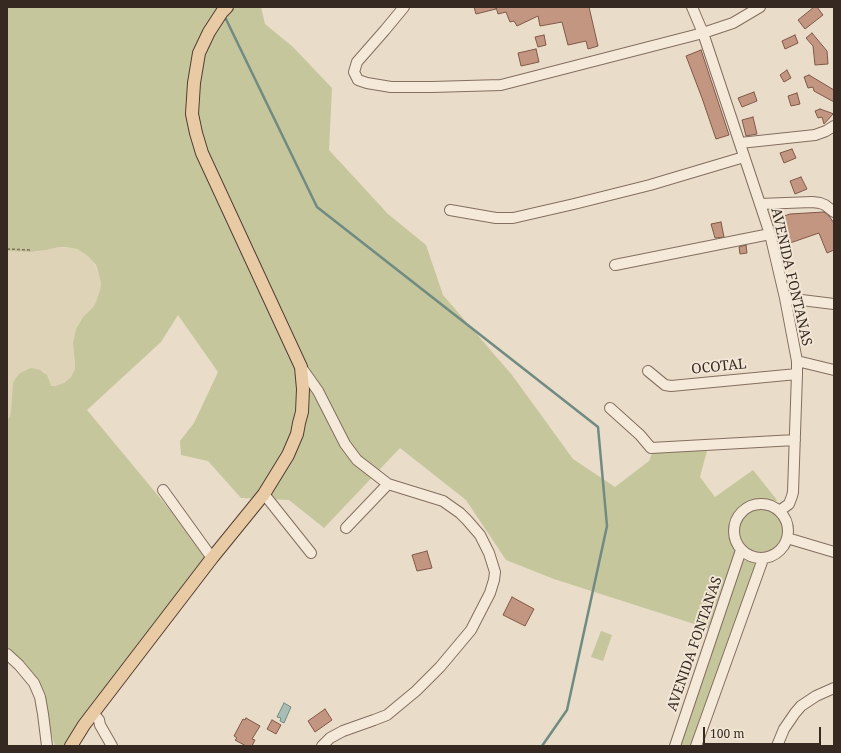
<!DOCTYPE html>
<style>
body{margin:0}
#map{position:relative;width:841px;height:753px;overflow:hidden;background:#e9dcc8;font-family:"Noto Serif",serif}
canvas{display:block}
.frame{position:absolute;inset:0;border:8px solid #362921;pointer-events:none}
.scale{position:absolute;left:703px;top:727px;width:118px;height:18px;box-sizing:border-box;border:2px solid #362921;border-top:0;padding-left:5px;font-size:12px;line-height:14px;white-space:nowrap;color:#362921;-webkit-text-stroke:3px #f2e7d7;paint-order:stroke}
</style>
<div id="map">
<canvas width="841" height="753"></canvas>
<div class="frame"></div>
<div class="scale">100 m</div>
</div>
<script>
const context = document.querySelector('canvas').getContext('2d');
context.lineJoin = 'round';
function fillPath(path, color) {
  context.fillStyle = color;
  context.fill(path, 'evenodd');
}
function shape(rows) {
  const path = new Path2D();
  for (const r of rows) {
    if (r.length === 3) {
      path.moveTo(r[0] + r[2], r[1]);
      path.arc(r[0], r[1], r[2], 0, 2 * Math.PI);
      continue;
    }
    path.moveTo(r[0], r[1]);
    for (let i = 2; i < r.length; i += 2) path.lineTo(r[i], r[i + 1]);
  }
  return path;
}
function stroke(path, color, width, dash) {
  context.strokeStyle = color;
  context.lineWidth = width;
  context.lineCap = dash ? 'butt' : 'round';
  context.setLineDash(dash || []);
  context.stroke(path);
}
function write(font, color, halo, rows, align = 'center') {
  context.font = font + ' "Noto Serif",serif';
  context.lineWidth = 4;
  context.setLineDash([]);
  context.textBaseline = 'middle';
  context.strokeStyle = halo;
  context.fillStyle = color;
  for (const [text, x, y, turn = 0] of rows) {
    context.save();
    context.translate(x, y);
    context.rotate((+turn || 0) * Math.PI / 180);
    context.textAlign = isNaN(turn) ? turn : align;
    if (halo) context.strokeText(text, 0, 0);
    context.fillText(text, 0, 0);
    context.restore();
  }
}
fillPath(shape([
 [59,247,71,248,77,249,88,256,92,260,98,271,100,277,101,283,99,296,93,307,83,317,76,329,73,343,75,365,75,369,71,377,64,383,55,386,51,386,49,378,44,372,28,369,20,373,15,379,13,383,11,411,10,416,7,421,7,251,36,252]
]), '#ded3b6');
fillPath(shape([
 [7,7,261,7,265,24,293,47,332,88,329,150,388,214,426,245,443,295,512,375,573,459,615,487,649,461,653,451,708,447,700,477,715,497,753,470,777,500,771,505,762,503,753,505,745,509,738,516,734,525,734,534,736,543,741,550,713,630,554,579,506,560,466,500,400,448,324,528,289,500,241,498,208,461,181,455,180,441,194,423,218,372,178,315,161,342,87,410,209,557,68,746,55,746,47,720,43,697,7,651,7,421,10,416,11,411,13,383,15,379,20,373,28,369,32,368,40,370,47,375,50,382,51,386,55,386,64,383,71,377,75,369,75,365,73,343,76,329,83,317,93,307,96,302,100,290,101,283,98,271,96,265,88,256,77,249,65,247,59,247,46,250,31,252,7,251],
 [761,505,770,507,777,511,782,517,785,523,786,538,783,545,778,551,771,556,761,558,695,746,679,746,742,551,737,542,734,533,735,525,739,516,745,510,752,506],
 [601,631,612,635,603,661,591,657]
]), '#c6c69d');
const water = shape([
 [284,703,291,707,284,723,280,721,281,718,277,717,284,703]
]);
fillPath(water, '#a8beb5');
stroke(water, '#708b82', 1);
stroke(shape([
 [224,15,317,207,598,427,607,526,567,710,542,746]
]), '#708b82', 2.5);
const building = shape([
 [474,7,496,7,496,9,476,14,474,7],
 [496,7,589,7,598,46,588,49,586,41,568,45,562,22,540,26,538,16,517,26,514,21,510,22,506,12,498,14,496,7],
 [814,7,817,7,823,15,805,29,798,20,814,7],
 [812,33,827,51,828,64,815,65,813,46,806,38,812,33],
 [544,35,546,45,538,47,535,37,544,35],
 [795,35,798,43,785,49,782,41,795,35],
 [536,49,539,62,521,66,518,53,536,49],
 [701,50,729,135,716,139,702,98,686,56,701,50],
 [787,70,791,78,784,82,780,75,787,70],
 [809,75,834,90,834,102,814,91,813,87,808,88,804,77,809,75],
 [754,92,757,101,742,107,738,98,754,92],
 [797,93,800,104,791,106,788,96,797,93],
 [820,109,834,114,833,114,824,124,822,117,818,118,815,111,820,109],
 [753,117,757,134,746,136,742,120,753,117],
 [792,149,796,158,784,163,780,153,792,149],
 [801,177,807,189,795,194,790,181,801,177],
 [824,212,829,216,834,223,834,250,827,253,819,233,787,244,778,218,790,214,824,212],
 [721,222,724,237,715,238,711,224,721,222],
 [746,245,747,253,740,254,739,247,746,245],
 [427,551,432,568,417,571,412,555,427,551],
 [512,597,534,609,525,626,503,615,512,597],
 [325,709,332,720,315,732,308,721,325,709],
 [246,718,260,726,252,739,255,740,252,746,246,746,235,740,237,738,234,736,243,719,245,720,246,718],
 [272,720,281,725,276,734,267,729,272,720]
]);
fillPath(building, '#c39682');
stroke(building, '#805848', 1);
const minor = shape([
 [404,7,385,30,357,62,354,72,358,80,367,83,391,87,432,87,501,85,703,33,733,23,760,7],
 [692,7,703,33,770,234,785,298,797,361,797,374,793,492,792,496,789,504,782,509,778,510],
 [740,143,815,135,826,131,834,126],
 [760,204,812,202,820,203,825,205,834,212],
 [450,210,496,218,513,218,574,204,650,185,744,157],
 [615,265,770,234],
 [785,298,834,304],
 [797,361,834,370],
 [301,367,318,391,345,444,357,460,388,484,443,501,460,513,467,520,480,535,489,553,495,572,494,580,490,593,471,630,440,667,416,691,387,715,374,720,343,731,330,738,322,746],
 [648,371,665,385,671,386,797,374],
 [610,408,640,435,651,448,795,440],
 [163,490,212,558],
 [264,494,311,553],
 [761,531,27],
 [346,528,388,484],
 [787,538,834,552],
 [7,654,19,665,34,683,40,697,43,714,47,746],
 [93,713,99,720,100,725,112,746],
 [675,746,741,550],
 [696,746,763,559],
 [777,746,784,729,795,713,801,706,816,696,834,688]
]);
const major = shape([
 [71,746,84,725,212,558,264,494,288,455,297,434,299,423,302,412,303,389,301,367,202,153,196,133,192,114,194,83,199,53,209,32,222,12,227,7]
]);
stroke(minor, '#836e5f', 12);
stroke(major, '#523e33', 14);
stroke(shape([
 [7,249,30,250]
]), '#836e5f', 1.5, [3, 2]);
stroke(minor, '#f5eada', 10);
stroke(major, '#e8cba5', 12);
write('14px', '#362921', '#f2e7d7', [
 ["AVENIDA FONTANAS",791,277,77],
 ["OCOTAL",719,367,-6],
 ["AVENIDA FONTANAS",695,644,-71]
]);
</script>
